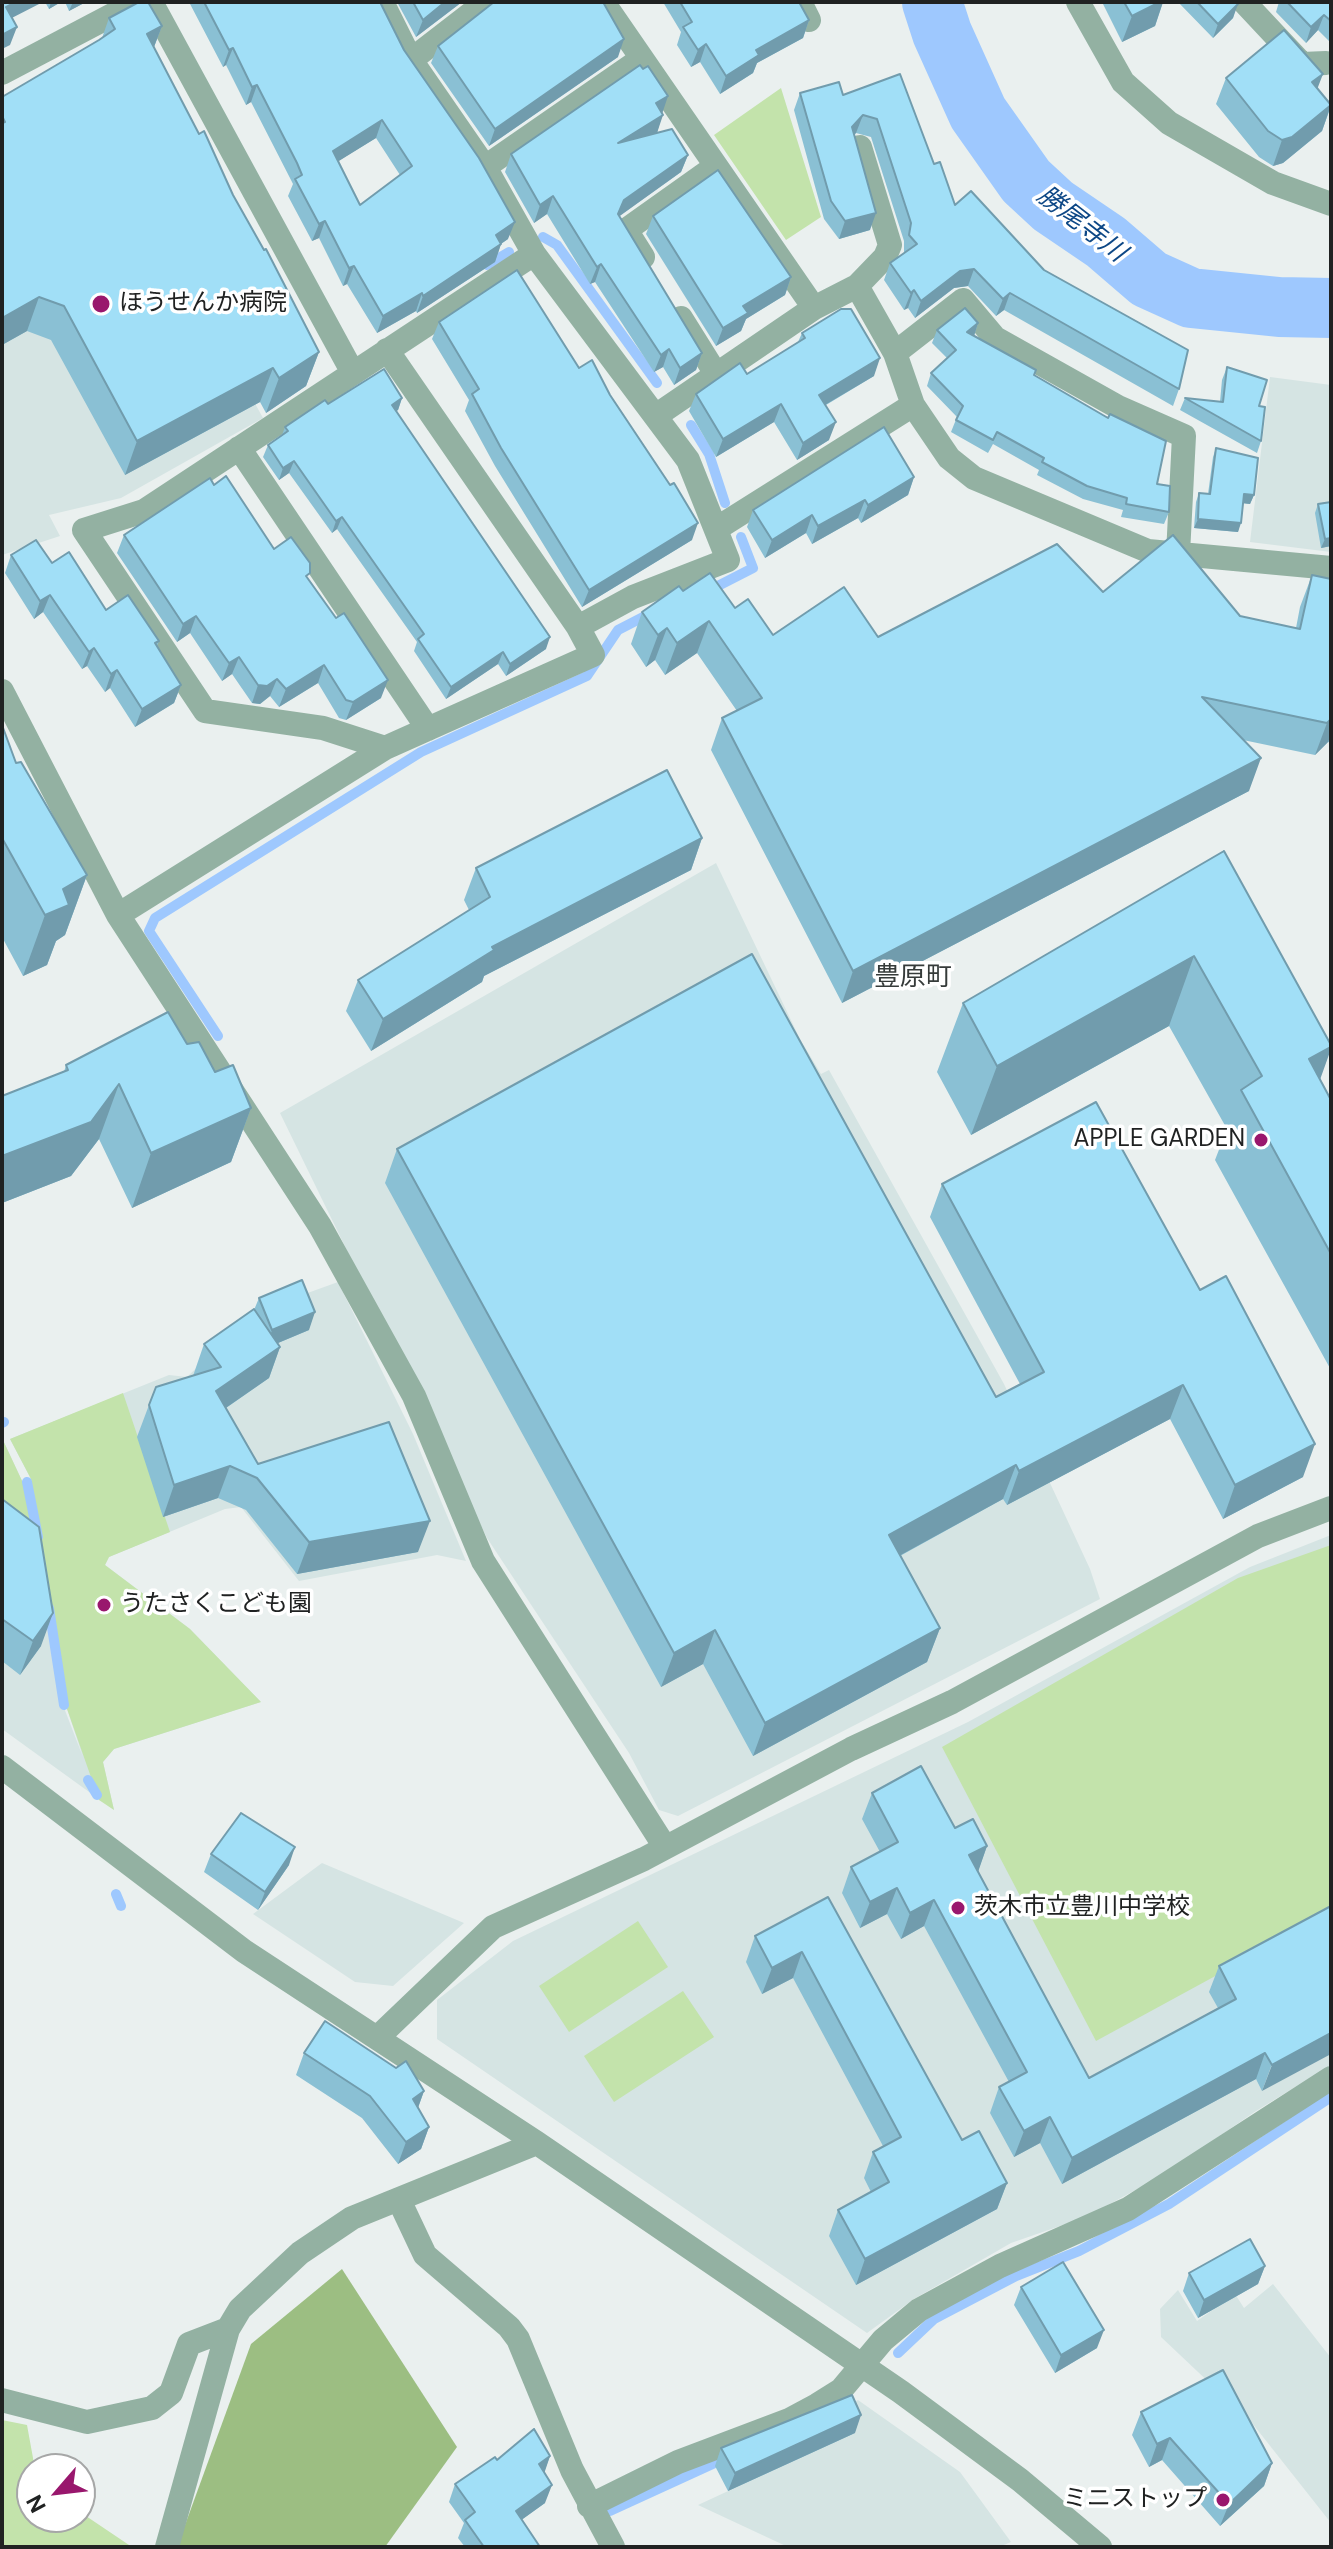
<!DOCTYPE html>
<meta charset="utf-8">
<style>
body{margin:0}
#map{position:relative;width:1333px;height:2549px;overflow:hidden;background:#eaf0ef;font-family:"DM Sans",sans-serif}
canvas{display:block}
.frame{position:absolute;inset:0;border:4px solid #202222;pointer-events:none}
.north{position:absolute;left:16px;top:2453px;width:80px;height:80px;box-sizing:border-box;background:#fff;border:2px solid #a6a7a7;border-radius:50%;rotate:242deg;font-size:22px;font-weight:700;line-height:32px;text-align:center;color:#202222}
.north::after{content:'';display:block;margin:auto;width:28px;height:36px;background:#99176d;clip-path:polygon(50% 0,100% 100%,50% 72%,0 100%)}
</style>
<div id="map">
<canvas width="1333" height="2549"></canvas>
<div class="frame"></div>
<div class="north">N</div>
</div>
<script>
const context = document.querySelector('canvas').getContext('2d');
context.lineJoin = 'round';
function fillPath(path, color) {
  context.fillStyle = color;
  context.fill(path, 'evenodd');
}
function shape(rows) {
  const path = new Path2D();
  for (const r of rows) {
    path.moveTo(r[0], r[1]);
    for (let i = 2; i < r.length; i += 2) path.lineTo(r[i], r[i + 1]);
  }
  return path;
}
function stroke(path, color, width, dash) {
  context.strokeStyle = color;
  context.lineWidth = width;
  context.lineCap = dash ? 'butt' : 'round';
  context.setLineDash(dash || []);
  context.stroke(path);
}
function write(font, color, halo, rows, align = 'center') {
  context.font = font + ' "DM Sans","Noto Sans JP",sans-serif';
  context.lineWidth = 7;
  context.setLineDash([]);
  context.textBaseline = 'middle';
  context.strokeStyle = halo;
  context.fillStyle = color;
  for (const [text, x, y, turn = 0] of rows) {
    context.save();
    context.translate(x, y);
    context.rotate((+turn || 0) * Math.PI / 180);
    context.textAlign = isNaN(turn) ? turn : align;
    if (halo) context.strokeText(text, 0, 0);
    context.fillText(text, 0, 0);
    context.restore();
  }
}
fillPath(shape([
 [106,133,263,418,121,498,49,515,60,536,2,555,2,190],
 [1270,377,1331,385,1331,552,1250,542],
 [716,863,800,1039,821,1074,829,1070,1004,1384,1090,1569,1100,1599,678,1816,659,1810,629,1753,487,1538,280,1113],
 [338,1282,413,1434,466,1561,437,1555,299,1581,241,1507,225,1509,109,1557,105,1565,190,1629,261,1702,114,1749,103,1762,114,1810,2,1729,2,1438,24,1485,61,1700,83,1757,66,1706,31,1479,10,1439,169,1375,187,1377,243,1323,244,1316],
 [1331,1535,1331,2065,1256,2111,1163,2175,1086,2217,1011,2243,914,2299,867,2333,437,2039,437,2000,513,1941,968,1722,1250,1567],
 [322,1863,464,1923,393,1986,355,1982,253,1914],
 [1273,2284,1331,2358,1331,2523,1252,2423,1161,2337,1160,2309,1178,2290,1197,2321,1235,2294,1244,2308],
 [858,2400,960,2472,1011,2542,999,2547,788,2547,698,2505,812,2452,807,2429]
]), '#d5e4e3');
fillPath(shape([
 [781,88,821,217,786,240,714,135],
 [123,1393,170,1532,109,1557,105,1565,190,1629,261,1702,114,1749,103,1762,114,1810,99,1800,66,1706,31,1479,10,1439],
 [2,1438,24,1485,37,1559,2,1534],
 [1331,1545,1331,1913,1096,2041,942,1747,1238,1578],
 [638,1921,668,1967,569,2032,539,1986],
 [683,1991,714,2037,614,2102,584,2056],
 [2,2420,27,2425,35,2469,32,2469,32,2517,80,2517,80,2512,132,2547,2,2547]
]), '#c3e3ab');
fillPath(shape([
 [342,2269,457,2447,385,2547,177,2547,251,2344]
]), '#9cbe82');
stroke(shape([
 [543,237,557,245,657,383],
 [487,265,509,252],
 [691,425,709,454,725,503],
 [710,590,753,568,741,537],
 [218,1036,149,931,155,918,421,752,587,676,618,630,651,613],
 [2,1423,4,1422],
 [27,1482,38,1537],
 [49,1608,64,1705],
 [88,1780,97,1795],
 [116,1894,121,1906],
 [898,2353,934,2319,1016,2276,1079,2251,1169,2204,1331,2097],
 [610,2511,728,2457]
]), '#9ec8fe', 10);
stroke(shape([
 [932,2,942,33,978,113,1026,181,1053,206,1106,242,1149,279,1191,298,1279,307,1331,308]
]), '#9ec8fe', 60);
stroke(shape([
 [151,2,353,373],
 [603,2,814,308],
 [800,2,809,20],
 [1078,2,1123,82,1169,123,1273,183,1331,204],
 [1244,2,1302,64,1326,63],
 [411,60,486,2],
 [2,73,137,2],
 [485,167,641,59],
 [643,257,626,230,716,166],
 [857,286,885,257,890,245,860,147],
 [681,318,716,374],
 [387,350,578,627],
 [895,353,963,300,995,338,1118,407,1184,436,1178,554],
 [657,415,814,308,857,286,895,353,913,405,949,458,974,478,1148,551,1331,568],
 [239,448,428,729],
 [716,529,913,405],
 [2,691,118,915,320,1226,414,1396,483,1561,665,1847],
 [385,748,323,728,205,711,84,530,144,511,534,254],
 [118,915,385,748,593,655,578,627,633,597,728,560,688,460,534,254,485,167,411,60,382,2],
 [2,1767,244,1951,537,2143,901,2392,1020,2480,1100,2547],
 [377,2038,493,1927,644,1859,851,1749,952,1702,1258,1536,1331,1508],
 [399,2200,425,2255,509,2327,518,2339,572,2470,613,2547],
 [2,2400,87,2422,152,2408,171,2393,189,2344,228,2329],
 [589,2506,678,2462,789,2420,817,2405,841,2390,883,2340,919,2310,1000,2266,1128,2209,1331,2078],
 [167,2547,228,2329,240,2309,300,2253,352,2218,537,2143]
]), '#93b1a2', 24);
fillPath(shape([
 [45,2,61,2,49,9],
 [65,2,86,2,69,11],
 [189,2,380,2,404,50,508,239,501,244,495,262,417,313,416,311,377,333,347,284,343,286,319,238,312,241,288,196,293,184,291,180,251,102,246,105,226,65,223,67],
 [376,138,400,175,360,205,338,161],
 [397,2,462,2,416,37],
 [663,2,799,2,809,20,803,38,757,63,753,73,720,94,700,62,691,67,677,45,681,32],
 [1102,2,1163,2,1155,26,1122,42],
 [1178,2,1237,2,1233,18,1213,38],
 [1279,2,1331,2,1331,43,1318,30,1306,43,1276,12],
 [109,18,162,26,154,47,199,134,319,352,306,386,266,413,260,402,125,475,51,340,27,331,2,345,2,97,102,38],
 [438,46,618,57,489,146,431,63],
 [900,74,934,164,955,205,1044,270,1179,389,1173,406,1004,310,996,316,968,286,954,288,915,318,908,308,904,310,884,280,890,263,904,253,904,241,871,137,856,133,854,135,870,230,839,239,824,219,794,110,800,93,843,95],
 [1226,78,1317,89,1331,106,1322,131,1283,163,1273,166,1259,157,1216,104],
 [662,113,657,133,688,155,681,172,619,216,702,353,696,370,674,385,663,367,654,372,595,282,590,284,547,214,534,223,505,172,511,154],
 [653,216,791,277,785,295,746,319,741,331,716,346,646,234],
 [439,322,579,368,610,395,670,485,692,540,582,607,495,466,465,411,469,400,432,339],
 [978,323,974,336,1036,370,1034,376,1157,484,1169,512,1164,524,1121,517,1123,510,1083,499,1037,475,1039,470,993,444,988,453,951,432,957,417,927,386,931,373,947,358,932,343,937,330],
 [802,333,874,376,826,405,829,440,797,460,774,422,716,457,689,411,696,394,747,374,798,342],
 [1227,367,1259,406,1261,441,1257,453,1180,410,1185,398,1220,402,1222,380],
 [402,398,398,410,396,411,546,649,506,676,498,664,446,699,414,651,417,642,337,529,332,533,289,473,279,480,263,457,268,445,282,435,285,427,328,404],
 [1216,448,1254,495,1250,504,1243,503,1238,532,1194,528,1196,502,1199,493,1208,494,1213,457],
 [914,477,908,495,861,523,858,518,812,544,806,533,765,558,747,527,753,510],
 [214,485,274,549,308,578,381,698,346,720,339,718,318,683,279,707,270,696,260,704,252,703,232,674,222,681,190,633,177,642,117,553,124,535],
 [1318,504,1331,546,1321,548,1315,513],
 [11,555,52,563,106,610,159,641,157,646,181,685,174,703,135,727,110,688,105,692,87,666,82,669,43,612,34,619,5,573],
 [1312,575,1331,579,1331,743,1328,742,1315,755,1243,740,1249,791,842,1003,711,750,722,718,737,711,697,653,665,675,655,660,646,667,631,644,642,612,683,591,735,608,773,635,878,637,1103,592,1240,616,1296,628,1300,607],
 [2,725,16,763,87,875,65,935,56,941,47,965,23,976,2,937],
 [702,838,691,870,484,976,482,982,371,1051,346,1011,358,980,469,910,464,900,476,868],
 [1224,851,1320,1080,1331,1100,1331,1370,1215,1160,1227,1129,1169,1026,971,1135,937,1072,963,1003],
 [187,1044,251,1108,231,1162,132,1208,99,1139,71,1176,2,1203,2,1096,64,1072,66,1065],
 [397,1149,996,1397,1020,1384,930,1217,942,1184,1303,1477,1223,1519,1170,1419,1007,1505,1003,1499,900,1556,940,1628,927,1662,753,1756,703,1664,661,1687,385,1183],
 [259,1298,309,1330,278,1343,280,1347,269,1378,226,1408,258,1464,418,1552,297,1574,246,1510,218,1498,163,1517,137,1437,149,1405,193,1376,204,1344,254,1310],
 [2,1499,41,1646,20,1675,2,1661],
 [872,1793,955,1828,987,1846,978,1871,1089,2078,1218,2008,1209,1992,1219,1966,1331,1906,1262,2091,1256,2079,1062,2184,1040,2143,1014,2157,990,2113,999,2087,1009,2082,924,1926,901,1939,887,1914,860,1928,842,1893,851,1867,880,1852,862,1819],
 [211,1854,289,1865,258,1910,204,1872],
 [828,1897,962,2140,1007,2183,997,2209,856,2285,829,2236,838,2210,871,2192,864,2178,873,2152,883,2146,793,1978,762,1994,746,1962,755,1936],
 [304,2053,424,2091,418,2108,429,2127,421,2149,398,2164,362,2118,296,2075],
 [1265,2266,1258,2284,1198,2318,1183,2291,1189,2273],
 [1021,2287,1097,2348,1055,2373,1014,2305],
 [1141,2412,1272,2463,1264,2486,1220,2526,1162,2460,1149,2467,1132,2435],
 [855,2433,728,2491,715,2466,721,2448],
 [550,2456,544,2472,545,2503,521,2520,540,2547,465,2547,458,2538,464,2523,449,2502,455,2484,497,2460]
]), '#8ac0d4');
fillPath(shape([
 [15,2,43,2,2,23,6,7],
 [51,2,61,2,49,9],
 [73,2,86,2,69,11],
 [445,2,462,2,416,37,423,20],
 [1160,2,1163,2,1155,26,1122,42,1132,16],
 [1238,4,1233,18,1213,38,1218,24],
 [1324,15,1318,30,1306,43,1311,27],
 [809,20,803,38,757,63,753,73,720,94,726,76,756,50],
 [162,26,149,60,147,34],
 [17,27,10,45,2,49,2,35],
 [624,39,618,57,489,146,495,129],
 [706,44,700,62,691,67,698,50],
 [233,48,226,65,223,67,229,50],
 [1323,74,1313,100,1312,82],
 [257,85,251,102,246,105,252,87],
 [668,96,662,114,656,103],
 [1331,105,1322,131,1283,163,1273,166,1282,140],
 [663,115,657,133,618,143],
 [863,115,856,133,845,144,852,127],
 [382,120,376,138,326,169,333,151],
 [688,155,681,172,617,218,611,232,624,200],
 [553,196,547,214,534,223,540,205],
 [876,213,870,230,839,239,845,221],
 [325,221,319,238,312,241,319,224],
 [515,222,508,239,489,252,496,235],
 [501,244,495,262,417,313,423,296],
 [601,264,595,282,590,284,597,267],
 [354,266,347,284,343,286,349,268],
 [974,269,968,286,954,288,915,318,921,301,960,271],
 [791,277,785,295,746,319,741,331,716,346,723,328,743,306],
 [914,290,908,308,904,310,911,293],
 [422,293,416,311,377,333,383,316],
 [1010,293,1004,310,996,316,1003,299],
 [39,297,27,331,2,345,2,318],
 [978,323,974,336,967,332],
 [669,349,663,367,654,372,661,355],
 [319,352,306,386,266,413,279,378],
 [702,353,696,370,674,385,680,368],
 [880,358,874,376,813,412,819,395],
 [273,368,260,402,125,475,137,441],
 [402,398,398,410,387,417,392,405],
 [781,404,774,422,716,457,723,439],
 [836,422,829,440,797,460,803,443],
 [294,461,289,473,279,480,283,468],
 [914,477,908,495,861,523,868,505],
 [1244,494,1254,495,1250,504,1241,503],
 [865,500,858,518,812,544,818,526],
 [812,515,806,533,765,558,772,540],
 [342,517,337,529,332,533,336,521],
 [1198,519,1241,523,1238,532,1194,528],
 [698,523,692,540,582,607,589,590],
 [1331,538,1331,546,1321,548,1325,539],
 [50,595,43,612,34,619,40,601],
 [196,616,190,633,177,642,183,624],
 [709,621,697,653,665,675,677,643],
 [667,628,655,660,646,667,658,635],
 [550,637,546,649,506,676,510,664],
 [94,648,87,666,82,669,89,652],
 [503,652,498,664,446,699,451,687],
 [239,657,232,674,222,681,229,663],
 [324,665,318,683,279,707,286,689],
 [117,670,110,688,105,692,111,674],
 [277,679,270,696,260,704,252,703,258,685],
 [388,680,381,698,346,720,353,702],
 [181,685,174,703,135,727,142,709],
 [1331,719,1331,735,1328,742,1315,755,1327,723],
 [1261,758,1249,791,842,1003,853,971],
 [702,838,691,870,484,976,482,982,371,1051,383,1019,492,947],
 [87,875,65,935,56,941,47,965,23,976,45,915,63,889],
 [1194,956,1169,1026,971,1135,997,1066],
 [1331,1047,1331,1049,1307,1116,1309,1059],
 [119,1084,99,1139,71,1176,2,1203,2,1156],
 [251,1108,231,1162,132,1208,151,1153],
 [315,1312,309,1330,266,1348,272,1330],
 [280,1347,269,1378,204,1423,216,1391],
 [1183,1385,1170,1419,1007,1505,1019,1471],
 [1315,1444,1303,1477,1223,1519,1235,1485],
 [1016,1465,1003,1499,877,1568,889,1535],
 [230,1466,218,1498,163,1517,174,1485],
 [430,1521,418,1552,297,1574,309,1542],
 [53,1613,41,1646,20,1675,33,1641],
 [940,1628,927,1662,753,1756,765,1723],
 [715,1630,703,1664,661,1687,674,1653],
 [987,1846,978,1872,969,1855],
 [295,1847,289,1865,258,1910,265,1892],
 [897,1888,887,1914,860,1928,870,1902],
 [934,1900,924,1926,901,1939,910,1913],
 [802,1952,793,1978,762,1994,772,1968],
 [1331,2033,1331,2054,1262,2091,1272,2065],
 [1265,2053,1256,2079,1062,2184,1072,2158],
 [424,2091,416,2113,413,2099],
 [1050,2117,1040,2143,1014,2157,1024,2131],
 [429,2127,421,2149,398,2164,406,2142],
 [1007,2183,997,2209,856,2285,865,2259],
 [1265,2266,1258,2284,1198,2318,1204,2300],
 [1104,2330,1097,2348,1055,2373,1061,2355],
 [861,2415,855,2433,728,2491,735,2473],
 [1170,2438,1162,2460,1149,2467,1157,2444],
 [550,2456,544,2474,539,2464],
 [1272,2463,1264,2486,1220,2526,1229,2504],
 [552,2485,545,2503,509,2529,516,2511]
]), '#719cad');
const building = shape([
 [2,2,15,2,6,7,17,27,2,35,2,2],
 [139,2,148,2,162,26,147,34,199,134,204,131,233,195,264,250,266,249,319,352,279,378,273,368,137,441,64,306,39,297,2,318,2,123,5,122,2,116,2,97,99,40,115,29,109,18,139,2],
 [204,2,380,2,404,50,479,158,515,222,496,235,501,244,423,296,422,293,383,316,354,266,349,268,325,221,319,224,295,179,302,175,297,163,257,85,252,87,233,48,229,50,204,2],
 [382,120,412,166,360,205,333,151,382,120],
 [413,2,445,2,423,20,413,2],
 [494,2,603,2,624,39,495,129,438,46,494,2],
 [680,2,799,2,809,20,756,50,759,55,726,76,706,44,698,50,683,27,692,22,680,2],
 [1124,2,1160,2,1132,16,1124,2],
 [1197,2,1237,2,1238,4,1218,24,1197,2],
 [1287,2,1331,2,1331,21,1324,15,1311,27,1287,2],
 [1284,30,1323,74,1312,82,1331,105,1292,137,1282,140,1268,131,1226,78,1284,30],
 [640,65,643,69,648,66,668,96,656,103,663,115,618,143,672,129,688,155,624,200,618,214,702,353,680,368,669,349,661,355,601,264,597,267,553,196,540,205,511,154,640,65],
 [900,74,934,164,940,162,955,205,971,191,1044,270,1188,350,1179,389,1010,293,1003,299,974,269,960,271,921,301,914,290,911,293,890,263,917,244,909,235,911,223,877,119,863,115,852,127,876,213,845,221,831,201,800,93,839,82,843,95,900,74],
 [718,170,791,277,743,306,748,313,723,328,653,216,718,170],
 [517,270,579,368,592,360,610,395,670,485,674,483,698,523,589,590,501,448,472,394,479,389,439,322,517,270],
 [965,308,978,323,967,332,1036,370,1034,375,1108,418,1110,414,1166,441,1157,484,1170,486,1169,512,1126,504,1127,498,1087,486,1042,462,1044,458,997,432,993,440,956,420,963,406,931,373,956,350,937,330,965,308],
 [841,309,851,309,880,358,819,395,836,422,803,443,781,404,723,439,696,394,740,363,747,374,805,338,802,333,841,309],
 [1227,367,1267,380,1259,406,1265,407,1261,441,1185,398,1223,402,1227,367],
 [384,369,402,398,392,405,550,637,510,664,503,652,451,687,418,639,424,634,342,517,336,521,294,461,283,468,268,445,288,431,285,427,325,400,328,404,384,369],
 [884,427,914,477,868,505,865,500,818,526,812,515,772,540,753,510,884,427],
 [1216,448,1258,458,1254,495,1244,494,1241,523,1198,519,1199,493,1210,494,1216,448],
 [226,476,274,549,291,537,310,563,310,573,306,576,336,618,344,613,388,680,353,702,346,700,324,665,286,689,277,679,267,686,258,685,239,657,229,663,196,616,183,624,124,535,210,478,214,485,226,476],
 [1331,502,1331,538,1325,539,1318,504,1331,502],
 [1173,535,1240,616,1300,629,1312,575,1331,579,1331,719,1327,723,1202,697,1261,758,853,971,722,718,762,698,709,621,677,643,667,628,658,635,642,612,679,586,683,591,710,573,735,608,748,599,773,635,844,587,878,637,1057,544,1103,592,1173,535],
 [36,540,52,563,69,552,106,610,128,595,159,641,155,643,181,685,142,709,117,670,111,674,94,648,89,652,50,595,40,601,11,555,36,540],
 [2,725,16,763,21,762,87,875,63,889,69,905,45,915,2,838,2,725],
 [667,770,702,838,492,947,494,950,383,1019,358,980,490,897,476,868,667,770],
 [1224,851,1331,1045,1331,1047,1309,1059,1331,1100,1331,1254,1241,1090,1262,1076,1194,956,997,1066,963,1003,1224,851],
 [752,954,996,1397,1044,1372,942,1184,1096,1102,1200,1290,1226,1276,1315,1444,1235,1485,1183,1385,1019,1471,1016,1465,889,1535,940,1628,765,1723,715,1630,674,1653,397,1149,752,954],
 [168,1012,187,1044,199,1042,215,1072,233,1065,251,1108,151,1153,119,1084,91,1122,2,1156,2,1096,68,1070,66,1065,168,1012],
 [302,1280,315,1312,272,1330,259,1298,302,1280],
 [254,1309,280,1347,216,1391,258,1464,389,1422,430,1521,309,1542,257,1478,230,1466,174,1485,149,1405,156,1387,221,1367,204,1344,254,1309],
 [2,1499,39,1527,53,1613,33,1641,2,1619,2,1499],
 [921,1766,955,1828,973,1819,987,1846,969,1855,1089,2078,1236,1999,1219,1966,1331,1906,1331,2033,1272,2065,1265,2053,1072,2158,1050,2117,1024,2131,999,2087,1027,2072,934,1900,910,1913,897,1888,870,1902,851,1867,898,1842,872,1793,921,1766],
 [241,1813,295,1847,265,1892,211,1854,241,1813],
 [828,1897,962,2140,979,2131,1007,2183,865,2259,838,2210,889,2182,873,2152,901,2137,802,1952,772,1968,755,1936,828,1897],
 [325,2021,396,2068,406,2061,424,2091,413,2099,429,2127,406,2142,370,2096,304,2053,325,2021],
 [1250,2239,1265,2266,1204,2300,1189,2273,1250,2239],
 [1063,2262,1104,2330,1061,2355,1021,2287,1063,2262],
 [1223,2370,1272,2463,1229,2504,1170,2438,1157,2444,1141,2412,1223,2370],
 [852,2395,861,2415,735,2473,721,2448,852,2395],
 [534,2429,550,2456,539,2464,552,2485,516,2511,540,2547,484,2547,465,2520,475,2512,455,2484,495,2457,497,2460,534,2429]
]);
fillPath(building, '#a1dff7');
stroke(building, '#719cad', 2);
for (const [x, y, r, color] of [
 [101,304,10,"#99176d"],
 [1261,1140,8,"#99176d"],
 [104,1605,8,"#99176d"],
 [958,1908,8,"#99176d"],
 [1223,2500,8,"#99176d"]
]) {
  const dot = new Path2D();
  dot.arc(x, y, r, 0, 2 * Math.PI);
  context.fillStyle = color;
  context.fill(dot);
  stroke(dot, '#fff', 3);
}
write('24px', '#202222', '#fff', [
 ["ほうせんか病院",119,304],
 ["APPLE GARDEN",1245,1140,"right"],
 ["うたさくこども園",120,1605],
 ["茨木市立豊川中学校",974,1908],
 ["ミニストップ",1207,2500,"right"]
], 'left');
write('italic 26px', '#0e4886', '#fff', [
 ["勝尾寺川",1081,225,38]
]);
write('26px', '#363b3a', '#fff', [
 ["豊原町",913,978]
]);
</script>
